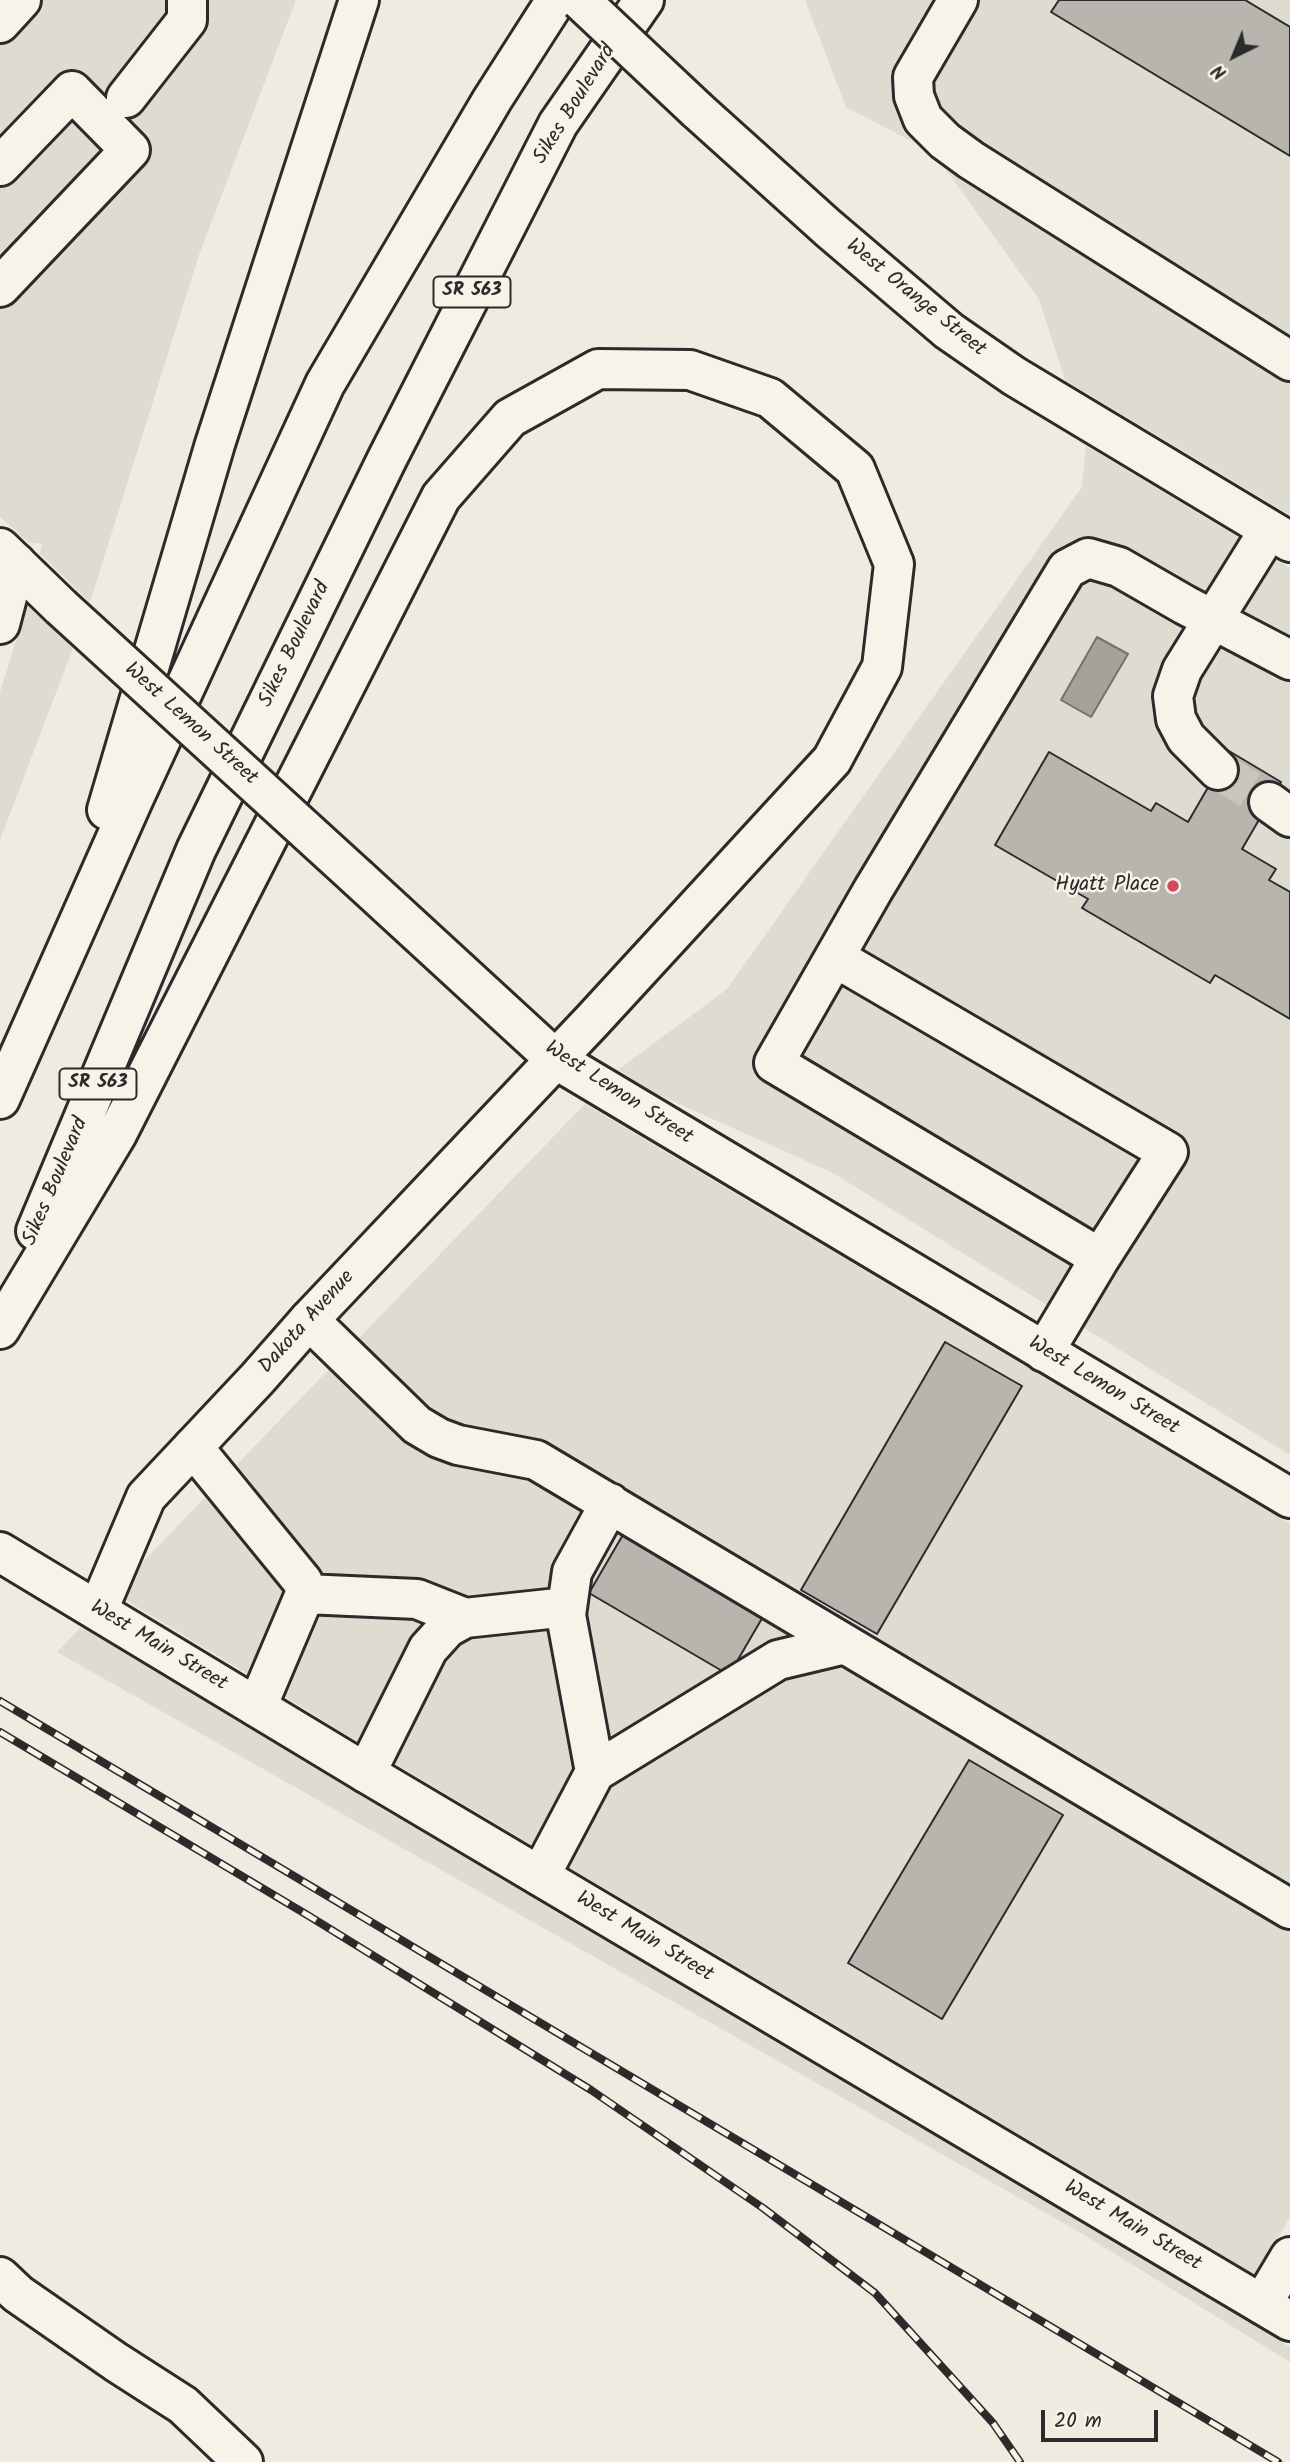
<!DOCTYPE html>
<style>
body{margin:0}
#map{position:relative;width:1290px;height:2462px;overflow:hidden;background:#efebe0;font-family:Kalam,sans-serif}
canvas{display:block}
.north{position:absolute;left:1199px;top:21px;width:70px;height:70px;-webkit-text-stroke:5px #f7f3e8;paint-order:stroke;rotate:223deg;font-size:19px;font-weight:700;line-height:28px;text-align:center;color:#2b2b2b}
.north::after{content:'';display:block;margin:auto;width:24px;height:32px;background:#2b2b2b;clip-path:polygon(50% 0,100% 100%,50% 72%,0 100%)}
.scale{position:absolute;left:1041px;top:2410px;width:117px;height:32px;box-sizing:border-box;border:4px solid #2b2b2b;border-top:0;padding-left:9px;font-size:21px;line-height:24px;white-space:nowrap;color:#2b2b2b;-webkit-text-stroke:5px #f7f3e8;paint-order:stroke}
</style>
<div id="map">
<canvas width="1290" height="2462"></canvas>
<div class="north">N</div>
<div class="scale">20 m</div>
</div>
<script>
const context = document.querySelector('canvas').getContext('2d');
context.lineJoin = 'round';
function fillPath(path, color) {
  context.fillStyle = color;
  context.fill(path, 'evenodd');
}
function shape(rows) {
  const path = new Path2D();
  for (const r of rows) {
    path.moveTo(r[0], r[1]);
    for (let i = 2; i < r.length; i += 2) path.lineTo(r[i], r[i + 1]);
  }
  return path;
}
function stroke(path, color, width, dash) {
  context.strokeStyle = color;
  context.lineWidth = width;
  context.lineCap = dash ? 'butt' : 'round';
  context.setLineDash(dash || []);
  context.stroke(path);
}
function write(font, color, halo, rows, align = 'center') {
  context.font = font + ' Kalam,sans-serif';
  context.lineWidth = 5;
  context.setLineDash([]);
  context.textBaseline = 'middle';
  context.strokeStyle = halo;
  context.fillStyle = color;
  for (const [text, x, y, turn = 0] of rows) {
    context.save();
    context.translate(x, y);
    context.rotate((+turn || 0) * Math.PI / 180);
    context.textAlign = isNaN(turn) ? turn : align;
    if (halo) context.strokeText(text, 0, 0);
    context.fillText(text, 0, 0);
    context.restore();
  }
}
fillPath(shape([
 [0,0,296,0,199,255,90,602,40,554,42,544,28,542,0,517],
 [805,0,1290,0,1290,515,1065,380,1039,299,934,153,846,107],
 [1086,446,1290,568,1290,1455,833,1173,657,1094,618,1070,727,989,1082,487],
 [27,605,73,648,0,840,0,692],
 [585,1104,1290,1524,1290,2217,1256,2275,372,1750,124,1599,137,1568],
 [80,1628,87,1630,348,1788,1290,2347,1290,2362,1081,2233,57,1652]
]), '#dedbd1');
const water = shape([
 [1097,637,1128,654,1091,717,1061,700,1097,637]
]);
fillPath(water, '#a4a29a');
stroke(water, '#74726e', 2);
const building = shape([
 [1059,0,1245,0,1290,27,1290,156,1051,12,1059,0],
 [1229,751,1281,782,1242,849,1276,869,1269,880,1290,892,1290,1019,1215,975,1210,983,1082,908,1088,899,995,845,1049,752,1151,811,1156,803,1188,822,1229,751],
 [945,1342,1022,1386,877,1634,801,1590,945,1342],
 [624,1533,764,1615,729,1675,589,1593,624,1533],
 [969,1760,1063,1815,942,2019,848,1963,969,1760]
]);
fillPath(building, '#b8b5ae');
stroke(building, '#2b2b2b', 2);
stroke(shape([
 [1218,770,1269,802]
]), '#c8c5bc', 38, [38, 19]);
const minor = shape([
 [958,0,913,77,914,96,923,119,945,141,971,160,1290,361],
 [0,23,21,0],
 [126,98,187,20,187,0],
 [697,110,828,228,949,331,1014,376,1290,542],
 [0,166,72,91,130,150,0,287],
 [0,624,16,563],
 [1218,770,1186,738,1176,719,1173,696,1182,670,1269,530],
 [1269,802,1290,817],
 [836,958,1168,1152,1100,1258,1044,1352],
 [1100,1258,774,1063,873,890,1067,569,1088,558,1119,567,1185,605,1290,660],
 [309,1320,417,1425,439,1438,458,1445,536,1460,1290,1909],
 [193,1447,303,1582,305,1594,257,1707],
 [305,1594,417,1599,465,1618],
 [595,1772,566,1615,572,1572,610,1503],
 [366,1773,428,1649,447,1628,465,1618,567,1607],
 [540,1876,595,1772,778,1660,845,1644],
 [0,2277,18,2294,116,2362,183,2405,243,2462],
 [1262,2304,1290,2257]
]);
const major = shape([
 [0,548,61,607],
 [107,810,215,444,359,0],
 [358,878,555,1059,1290,1498],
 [0,1099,133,800,325,384,492,100,556,0],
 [36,1231,196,850,387,459,558,124,644,0],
 [0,1329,117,1134,441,497,510,418,598,369,690,370,770,398,855,469,894,564,882,667,832,760,592,1021,309,1320,257,1379,146,1497,98,1610],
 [0,1552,366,1773,1290,2321]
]);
stroke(minor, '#2b2b2b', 44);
stroke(major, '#2b2b2b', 44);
stroke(minor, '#f7f3e8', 38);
stroke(major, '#f7f3e8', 38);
const rail = shape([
 [0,1701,1278,2462],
 [0,1732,309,1916,591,2090,763,2208,875,2293,993,2423,1020,2462]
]);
stroke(rail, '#2b2b2b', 8);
stroke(rail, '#f7f3e8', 5, [16]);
const minorBridge = shape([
 [580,0,697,110]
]);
const majorBridge = shape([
 [61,607,358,878]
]);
stroke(minorBridge, '#2b2b2b', 44, []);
stroke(majorBridge, '#2b2b2b', 44, []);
stroke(minorBridge, '#f7f3e8', 38);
stroke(majorBridge, '#f7f3e8', 38);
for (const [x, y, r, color] of [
 [1173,886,7,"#d1495b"]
]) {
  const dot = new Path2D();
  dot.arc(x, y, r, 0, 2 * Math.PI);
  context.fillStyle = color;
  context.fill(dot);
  stroke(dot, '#f7f3e8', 2.5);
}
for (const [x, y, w] of [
 [472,292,77],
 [98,1084,77]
]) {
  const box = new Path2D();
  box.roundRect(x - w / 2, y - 15.5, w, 31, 5);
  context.fillStyle = '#f7f3e8';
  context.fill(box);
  stroke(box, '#2b2b2b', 2);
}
write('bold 19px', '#2b2b2b', null, [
 ["SR 563",472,292],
 ["SR 563",98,1084]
]);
write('21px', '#2b2b2b', '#f7f3e8', [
 ["Sikes Boulevard",576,105,-58],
 ["West Orange Street",915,299,39],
 ["Sikes Boulevard",296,645,-64],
 ["West Lemon Street",190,725,42],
 ["West Lemon Street",618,1094,33],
 ["Sikes Boulevard",57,1182,-67],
 ["Dakota Avenue",308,1323,-48],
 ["West Lemon Street",1103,1387,31],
 ["West Main Street",158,1647,31],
 ["West Main Street",644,1938,31],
 ["West Main Street",1132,2227,31]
]);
write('21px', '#2b2b2b', '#f7f3e8', [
 ["Hyatt Place",1159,886]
], 'right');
</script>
